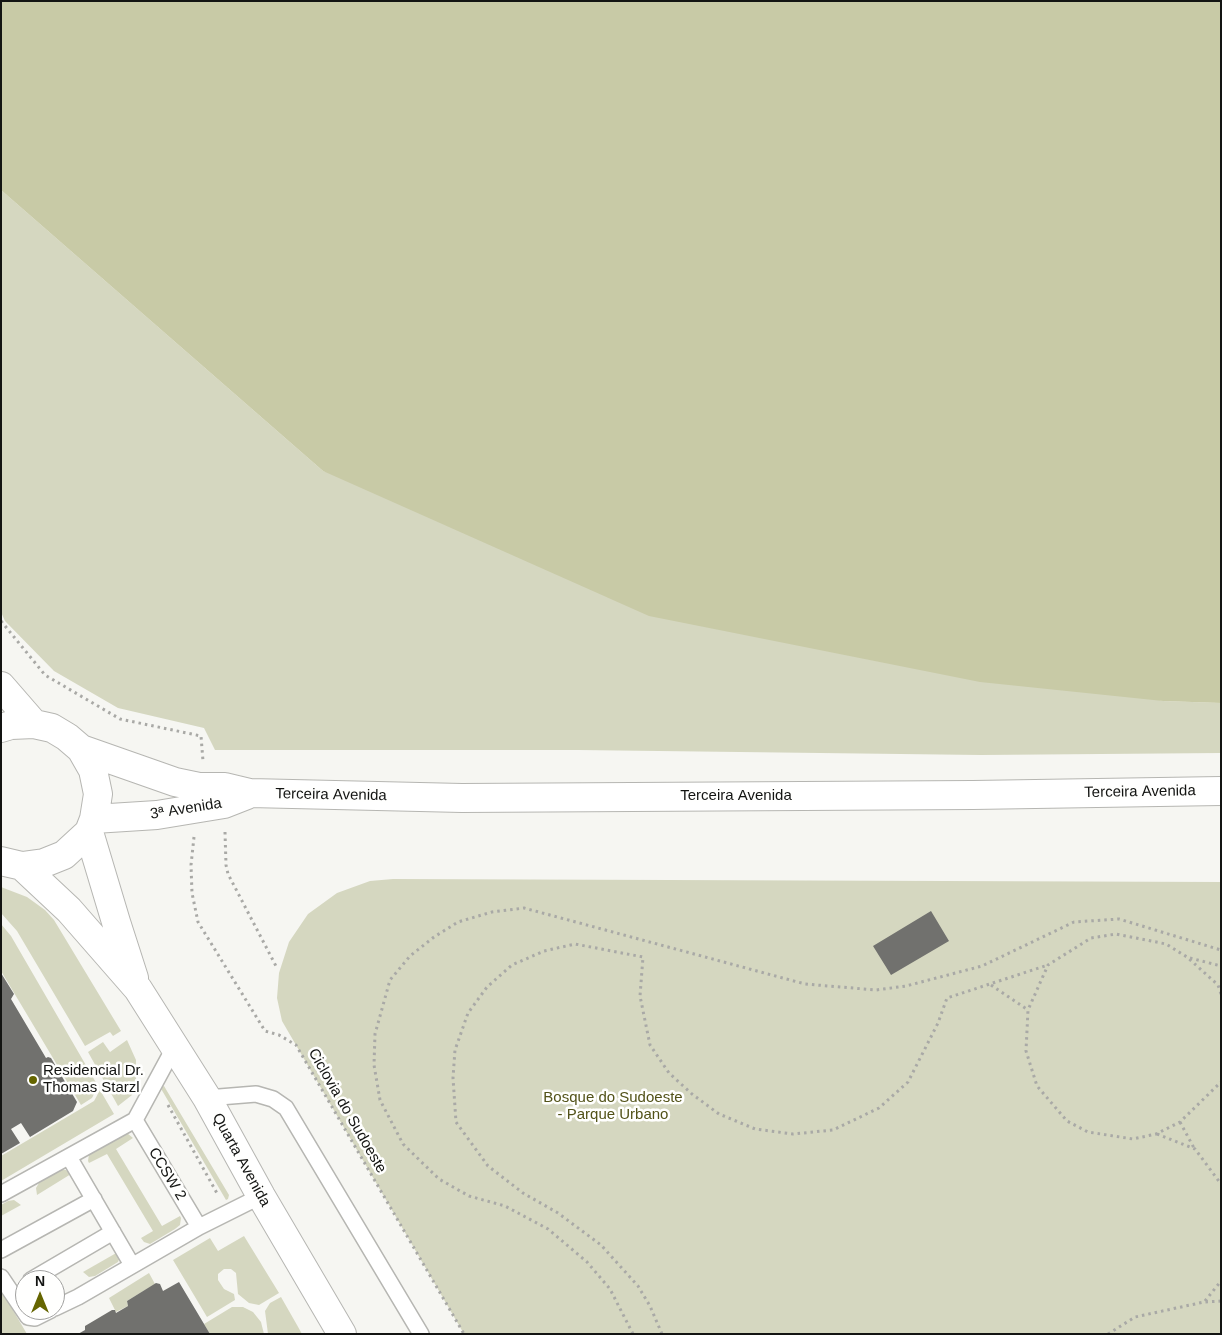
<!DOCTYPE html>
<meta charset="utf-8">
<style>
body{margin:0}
#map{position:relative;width:1222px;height:1335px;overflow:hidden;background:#f6f6f2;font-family:Helvetica,sans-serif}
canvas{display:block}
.frame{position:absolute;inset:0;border:2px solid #131412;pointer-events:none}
.north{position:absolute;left:15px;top:1270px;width:50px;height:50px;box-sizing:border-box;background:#fffffe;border:1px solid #a1a1a0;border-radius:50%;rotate:0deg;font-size:14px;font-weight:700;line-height:20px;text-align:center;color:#131412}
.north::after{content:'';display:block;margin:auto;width:18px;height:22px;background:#656500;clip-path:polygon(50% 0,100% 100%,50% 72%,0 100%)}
</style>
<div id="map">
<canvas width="1222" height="1335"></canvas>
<div class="frame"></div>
<div class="north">N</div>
</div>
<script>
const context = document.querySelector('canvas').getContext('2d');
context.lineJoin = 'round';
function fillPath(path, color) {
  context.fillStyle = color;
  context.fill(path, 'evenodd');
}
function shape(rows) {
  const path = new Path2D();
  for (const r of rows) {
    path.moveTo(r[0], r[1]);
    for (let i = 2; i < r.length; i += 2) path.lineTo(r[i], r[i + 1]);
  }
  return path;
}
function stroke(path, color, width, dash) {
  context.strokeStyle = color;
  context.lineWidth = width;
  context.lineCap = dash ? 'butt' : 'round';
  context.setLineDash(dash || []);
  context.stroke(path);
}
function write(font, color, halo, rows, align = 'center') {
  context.font = font + ' Helvetica,sans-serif';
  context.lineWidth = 5;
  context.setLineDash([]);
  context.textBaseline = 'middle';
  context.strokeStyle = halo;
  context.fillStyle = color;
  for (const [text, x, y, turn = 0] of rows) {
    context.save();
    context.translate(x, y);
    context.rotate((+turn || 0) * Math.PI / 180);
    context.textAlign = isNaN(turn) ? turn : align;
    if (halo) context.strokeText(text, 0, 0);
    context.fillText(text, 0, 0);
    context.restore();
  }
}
fillPath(shape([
 [1,190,323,471,1163,701,1221,703,1221,753,981,755,578,750,215,750,204,728,118,708,54,671,5,621,1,612],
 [393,879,1221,882,1221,1334,464,1334,282,1021,277,998,279,973,289,942,308,914,337,893,370,881],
 [1,887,27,897,45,910,54,920,121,1031,113,1036,110,1032,85,1046,17,931,1,913],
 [1,924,11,936,98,1086,92,1098,81,1105,1,971],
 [127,1040,136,1060,136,1084,132,1095,118,1106,88,1052,103,1042,110,1052],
 [164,1086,229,1195,228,1199,226,1200,160,1087],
 [100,1090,114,1114,1,1181,1,1156,94,1101],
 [127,1133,133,1138,116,1149,162,1226,180,1216,181,1218,180,1225,175,1229,150,1244,144,1242,141,1238,153,1231,107,1154,89,1163,88,1161,89,1154],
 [61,1170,66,1170,71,1174,37,1195,36,1188,39,1183],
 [14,1200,21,1205,1,1216,1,1205,8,1201],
 [244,1236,279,1293,259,1305,249,1303,238,1294,236,1273,231,1269,224,1269,218,1274,218,1280,224,1289,234,1294,235,1300,207,1317,173,1260,210,1238,218,1251],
 [118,1252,120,1257,118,1262,95,1276,89,1277,83,1272],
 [149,1273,155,1284,127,1301,128,1306,116,1312,109,1298],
 [1,1290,27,1334,1,1334],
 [281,1297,297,1325,302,1334,268,1334,265,1311,270,1303],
 [232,1307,243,1307,253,1312,261,1322,264,1334,210,1334,204,1324]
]), '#d5d7c0');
fillPath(shape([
 [1,1,1221,1,1221,703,1163,701,980,682,649,616,323,471,1,190]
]), '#c8caa6');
fillPath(shape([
 [931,911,949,941,891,975,873,946],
 [1,973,14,994,11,999,46,1058,48,1057,51,1058,77,1102,73,1111,30,1137,21,1123,11,1129,20,1143,1,1154],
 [179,1282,210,1334,78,1334,85,1330,85,1326,112,1310,115,1310,116,1313,128,1306,127,1301,156,1283,160,1284,163,1291]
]), '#71716e');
const lane = shape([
 [207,1098,256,1094,273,1099,286,1108,421,1334],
 [135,1120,175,1046],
 [69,1157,132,1265],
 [1,1194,135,1120,199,1227],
 [1,1250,94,1199],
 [1,1277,28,1317,35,1318,51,1310],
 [31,1280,113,1232],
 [55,1308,78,1297,199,1227,261,1196]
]);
const secondary = shape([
 [1,686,34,724],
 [1,728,11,725,34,724,52,728,67,737,81,749,93,770,98,794,94,819,89,832,64,855,44,863,22,866,1,861],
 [81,749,175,782,199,787,225,787,250,793,462,798,973,795,1221,791],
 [94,819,157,815,224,804,247,795],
 [89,832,116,922,134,978],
 [22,866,69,910,138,989,207,1098,261,1196,342,1334]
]);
stroke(lane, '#b6b6b2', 18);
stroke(secondary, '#b6b6b2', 30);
stroke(shape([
 [1,621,45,675,120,719,201,736,203,761],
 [225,832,226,865,228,874,277,968],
 [194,837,191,865,192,893,198,922,265,1031,279,1035,296,1045,464,1334],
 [1190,958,1221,966],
 [991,985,1028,1010],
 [1221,994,1218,985,1187,957,1166,944,1116,934,1091,938,1048,965,1028,1010,1026,1051,1037,1086,1067,1121,1088,1132,1133,1139,1156,1134,1180,1122,1221,1082],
 [168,1105,218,1195],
 [1180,1122,1194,1148],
 [1157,1134,1195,1149,1221,1184],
 [1205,1301,1221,1281],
 [633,1334,610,1289,587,1262,548,1229,505,1206,469,1196,439,1179,403,1144,380,1100,374,1065,375,1034,390,980,410,956,434,937,458,922,492,912,524,908,805,984,876,990,906,986,982,966,1074,922,1119,919,1221,950],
 [662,1334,650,1306,638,1286,601,1245,558,1213,523,1193,488,1166,456,1122,453,1078,455,1050,468,1013,487,987,512,965,544,951,575,944,643,957,640,996,650,1045,669,1073,692,1094,719,1114,755,1129,793,1134,833,1130,879,1108,908,1082,938,1023,947,998,1048,965],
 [1108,1334,1135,1317,1204,1302,1221,1301]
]), '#a9a9a6', 3, [2.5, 4]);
stroke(lane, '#fff', 15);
stroke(secondary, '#fff', 28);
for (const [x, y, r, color] of [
 [33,1080,5,"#656500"]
]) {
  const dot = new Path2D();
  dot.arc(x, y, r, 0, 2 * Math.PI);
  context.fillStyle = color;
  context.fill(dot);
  stroke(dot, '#fffffe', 2);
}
write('15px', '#131412', '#fffffe', [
 ["Terceira Avenida",1140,792,-1],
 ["Terceira Avenida",331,795,1],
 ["Terceira Avenida",736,796],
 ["3ª Avenida",186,809,-9],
 ["Ciclovia do Sudoeste",347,1111,60],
 ["Quarta Avenida",241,1160,61],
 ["CCSW 2",167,1174,59]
]);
write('15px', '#131412', '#fffffe', [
 ["Residencial Dr.",43,1071],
 ["Thomas Starzl",43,1088]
], 'left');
write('15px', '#525218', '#fffffe', [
 ["Bosque do Sudoeste",613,1098],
 ["- Parque Urbano",613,1115]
]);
</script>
